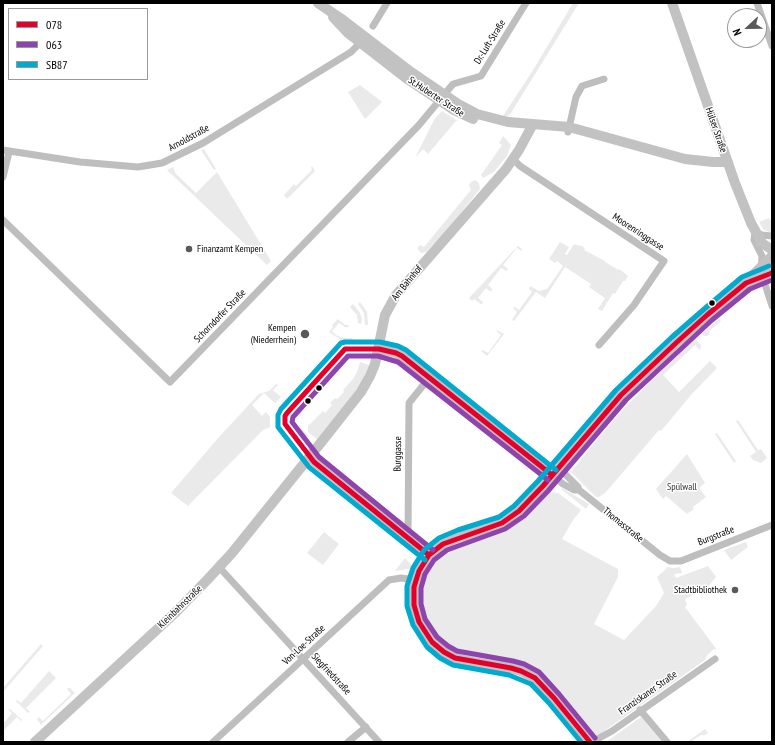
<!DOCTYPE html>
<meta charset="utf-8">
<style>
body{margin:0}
#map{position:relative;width:775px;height:745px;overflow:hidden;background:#fff;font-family:"PT Sans Narrow",sans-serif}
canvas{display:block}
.frame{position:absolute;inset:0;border:4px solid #000;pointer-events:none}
.legend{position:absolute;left:8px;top:8px;width:140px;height:72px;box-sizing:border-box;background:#fff;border:1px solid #999;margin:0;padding:5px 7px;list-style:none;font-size:12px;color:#000}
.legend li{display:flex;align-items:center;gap:8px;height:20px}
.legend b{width:20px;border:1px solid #999}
.north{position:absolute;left:727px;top:8px;width:40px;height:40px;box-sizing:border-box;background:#fff;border:1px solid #999;border-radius:50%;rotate:248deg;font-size:11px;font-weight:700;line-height:16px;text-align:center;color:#000}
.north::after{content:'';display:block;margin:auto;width:14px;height:18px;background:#595959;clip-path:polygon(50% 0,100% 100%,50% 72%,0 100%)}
</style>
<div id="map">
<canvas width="775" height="745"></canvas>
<div class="frame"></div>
<ul class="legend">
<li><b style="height:5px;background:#e4002b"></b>078</li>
<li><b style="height:5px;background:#8e44ad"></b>063</li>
<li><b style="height:5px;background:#00a9ce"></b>SB87</li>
</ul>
<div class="north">N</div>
</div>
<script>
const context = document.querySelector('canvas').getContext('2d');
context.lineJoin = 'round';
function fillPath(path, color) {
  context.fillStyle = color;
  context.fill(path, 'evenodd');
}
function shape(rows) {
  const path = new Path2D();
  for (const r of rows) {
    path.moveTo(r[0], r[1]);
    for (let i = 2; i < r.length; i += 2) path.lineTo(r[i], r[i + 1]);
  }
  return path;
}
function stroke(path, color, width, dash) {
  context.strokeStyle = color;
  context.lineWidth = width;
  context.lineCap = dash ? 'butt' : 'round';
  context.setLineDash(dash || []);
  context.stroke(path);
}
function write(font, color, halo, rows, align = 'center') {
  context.font = font + ' "PT Sans Narrow",sans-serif';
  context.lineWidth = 3;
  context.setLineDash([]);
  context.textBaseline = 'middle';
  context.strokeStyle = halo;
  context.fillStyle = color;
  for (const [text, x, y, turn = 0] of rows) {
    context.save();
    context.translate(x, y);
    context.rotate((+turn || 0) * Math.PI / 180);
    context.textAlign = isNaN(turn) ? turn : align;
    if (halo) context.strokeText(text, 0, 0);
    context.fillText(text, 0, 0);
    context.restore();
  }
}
fillPath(shape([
 [573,3,579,3,511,113,507,117,503,116,535,67],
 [360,85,382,102,365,119,348,92],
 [442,111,458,121,456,121,428,154,423,149,415,158,435,118],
 [503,136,511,145,507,156,494,172,483,178,481,175,502,145,499,143],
 [204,149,216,169,214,170,201,150],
 [312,166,315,171,287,199,284,195,294,184,296,186,312,170,311,168],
 [173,167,176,174,196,193,217,172,271,261,267,265,167,170],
 [475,180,479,183,480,189,447,230,426,252,421,253,417,248,420,245,424,247,471,190,469,185,471,182],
 [769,218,770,220,772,219,772,233,764,230,759,222],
 [560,242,569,247,565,254,567,255,574,244,579,246,580,245,585,248,584,250,605,261,605,262,618,270,619,269,622,271,628,276,625,281,623,281,615,294,613,293,602,311,598,309,605,298,589,287,591,284,565,267,545,298,536,292,514,321,512,320,517,312,513,308,515,307,519,310,532,292,529,289,530,286,539,291,547,289,563,266,557,261,555,263,549,259],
 [518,246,522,249,522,251,517,248,503,265,508,269,507,271,501,268,488,285,492,289,492,291,490,291,486,288,478,298,483,302,482,304,481,304,474,299,472,301,469,298],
 [752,285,753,287,734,301,700,331,699,327],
 [360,302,367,312,368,325,365,325,364,313,358,304],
 [353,304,360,313,362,319,361,324,358,323,357,315,350,307],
 [338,319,345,325,348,325,349,327,345,327,339,323,332,331,336,335,342,338,352,338,353,340,341,340,329,332,333,327,332,325],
 [719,319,721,321,709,331,710,334,707,336,704,336,702,334],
 [497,330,504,334,487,356,481,351,483,350,488,353,501,335,497,332],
 [691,335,693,337,648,379,613,416,573,463,570,461,635,388],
 [695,339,701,345,701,349,700,350,695,345,663,375,679,392,710,361,717,368,691,395,661,431,659,430,606,492,599,497,596,497,571,472,582,458,617,416,649,383],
 [360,362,369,365,364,377,358,388,318,440,308,432,308,426,323,411,325,413,332,405,330,403,335,398,337,399,344,392,343,390,353,379,357,372],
 [276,384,278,385,273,390,281,397,275,403,264,393,252,405,262,416,266,412,270,417,270,427,263,430,188,506,171,493,219,437,259,394,269,391],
 [738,420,758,450,761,449,767,458,761,463,753,460,750,456,756,452,736,421],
 [301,428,308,435,302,441,299,435],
 [717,433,736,461,734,463,715,434],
 [687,454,705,483,699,488,706,497,693,507,694,509,687,514,666,496,663,499,656,489],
 [562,488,589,504,586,509,561,489],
 [545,491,558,493,581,510,573,520,562,539,618,569,618,577,594,624,624,640,656,606,664,593,657,577,666,569,667,567,674,568,680,567,682,573,674,574,676,578,708,566,716,577,706,589,685,599,687,605,685,607,717,650,714,649,707,655,705,660,600,734,593,737,589,735,555,691,538,675,528,668,514,664,462,655,447,648,436,639,423,620,419,607,418,598,420,583,424,571,432,559,438,554,448,547,467,539,499,529,512,523,525,512],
 [324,532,339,544,323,565,307,553],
 [746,542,748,547,731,560,724,550],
 [405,558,413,567,409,569,395,571],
 [41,644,43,646,3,692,3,688],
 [49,671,56,678,26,708,30,712,28,713,16,701,17,700,21,703],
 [68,688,70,688,75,693,41,725,37,719,39,717,43,721,71,694,67,689],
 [8,709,10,709,22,720,21,721,17,717,3,731,3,724,12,713],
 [641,717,662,742,607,742,609,740],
 [705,729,708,733,705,735,701,735,690,742,687,742]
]), '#eaeaea');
stroke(shape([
 [757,3,772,46],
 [373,26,387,3],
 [568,132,576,97,582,86,604,79],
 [3,150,80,162,138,167,162,163,203,143,351,52,363,40],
 [513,159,520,166,664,261,634,305,599,345],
 [3,177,9,152],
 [3,220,170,382,419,125,453,84,481,76,526,3],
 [772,236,762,235,755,232,754,240,762,256,761,272,772,306],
 [559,468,578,487,579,490,660,555,670,561,681,561,772,525],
 [552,475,563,484,574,490,579,490],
 [408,538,409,403,429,378],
 [219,567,379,742],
 [640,710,667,742],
 [213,742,389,580,401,578,416,580],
 [348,742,366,727],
 [592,742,612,731,715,659]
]), '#bebebe', 7);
stroke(shape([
 [318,3,343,20,411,72,458,104,477,114,508,122,569,127,685,159,713,162,728,162],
 [672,3,735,183,751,223,762,243,772,250],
 [333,17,348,33,406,78,454,110,473,119],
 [748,280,772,256],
 [379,349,396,353,402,356,552,475],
 [309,457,429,555],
 [35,742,177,611,208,579,232,553,323,440,361,392,370,376,375,364,385,315,396,295,506,169,519,150,533,124],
 [590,742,554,698,535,678,521,671,511,668,473,662,455,658,444,652,432,642,419,622,414,605,414,587,419,571,429,555,443,544,460,537,502,523,519,511,543,486,621,395,677,342,707,315,746,283,772,273]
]), '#c2c2c2', 10);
stroke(shape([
 [429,555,314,462,285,424,285,416,287,413,345,349,379,349,396,353,402,356,552,475],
 [590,742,554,698,535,678,521,671,511,668,455,658,444,652,432,642,419,622,414,605,414,587,419,571,429,555,443,544,502,523,519,511,543,486,621,395,677,342,707,315,746,283,772,273]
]), '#e4002b', 5);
stroke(shape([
 [433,550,319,457,292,422,293,417,348,356,378,356,398,362,548,480],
 [595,738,559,694,539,672,524,664,513,661,457,651,448,646,437,637,425,619,421,604,421,588,425,574,434,560,447,550,505,529,524,516,548,491,626,400,712,320,750,289,772,280]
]), '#8e44ad', 5);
stroke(shape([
 [425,560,309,467,278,427,278,415,281,409,341,343,345,342,380,342,398,346,406,350,556,470],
 [581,742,549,703,531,684,509,675,453,665,440,658,427,647,413,625,407,606,407,586,413,568,424,550,439,538,458,530,499,517,514,506,538,481,616,390,672,337,703,310,742,277,769,266]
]), '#00a9ce', 5);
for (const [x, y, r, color] of [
 [189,249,4,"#595959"],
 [712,303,3.5,"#000"],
 [305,334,5,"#595959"],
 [319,388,3.5,"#000"],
 [308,401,3.5,"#000"],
 [735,590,4,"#595959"]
]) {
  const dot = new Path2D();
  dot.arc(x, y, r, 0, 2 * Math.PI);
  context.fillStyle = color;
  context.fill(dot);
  stroke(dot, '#fff', 1.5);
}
write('10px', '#000', '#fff', [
 ["Dr.-Luft-Straße",490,42,-58],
 ["St.Huberter Straße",436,97,33],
 ["Hülser Straße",716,130,71],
 ["Arnoldstraße",189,138,-29],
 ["Moorenringgasse",638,232,33],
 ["Am Bahnhof",407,283,-51],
 ["Schorndorfer Straße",220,316,-46],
 ["Burggasse",398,454,-89],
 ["Thomasstraße",623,525,39],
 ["Burgstraße",716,536,-21],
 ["Kleinbahnstraße",180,607,-44],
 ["Von-Loe-Straße",304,645,-43],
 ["Siegfriedstraße",331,674,47],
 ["Franziskaner Straße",648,693,-35]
]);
write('10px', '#000', '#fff', [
 ["Finanzamt Kempen",197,249,"left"],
 ["Kempen",296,328],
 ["(Niederrhein)",296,340],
 ["Stadtbibliothek",727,590]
], 'right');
write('10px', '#303030', '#fff', [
 ["Spülwall",682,487]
]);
</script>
